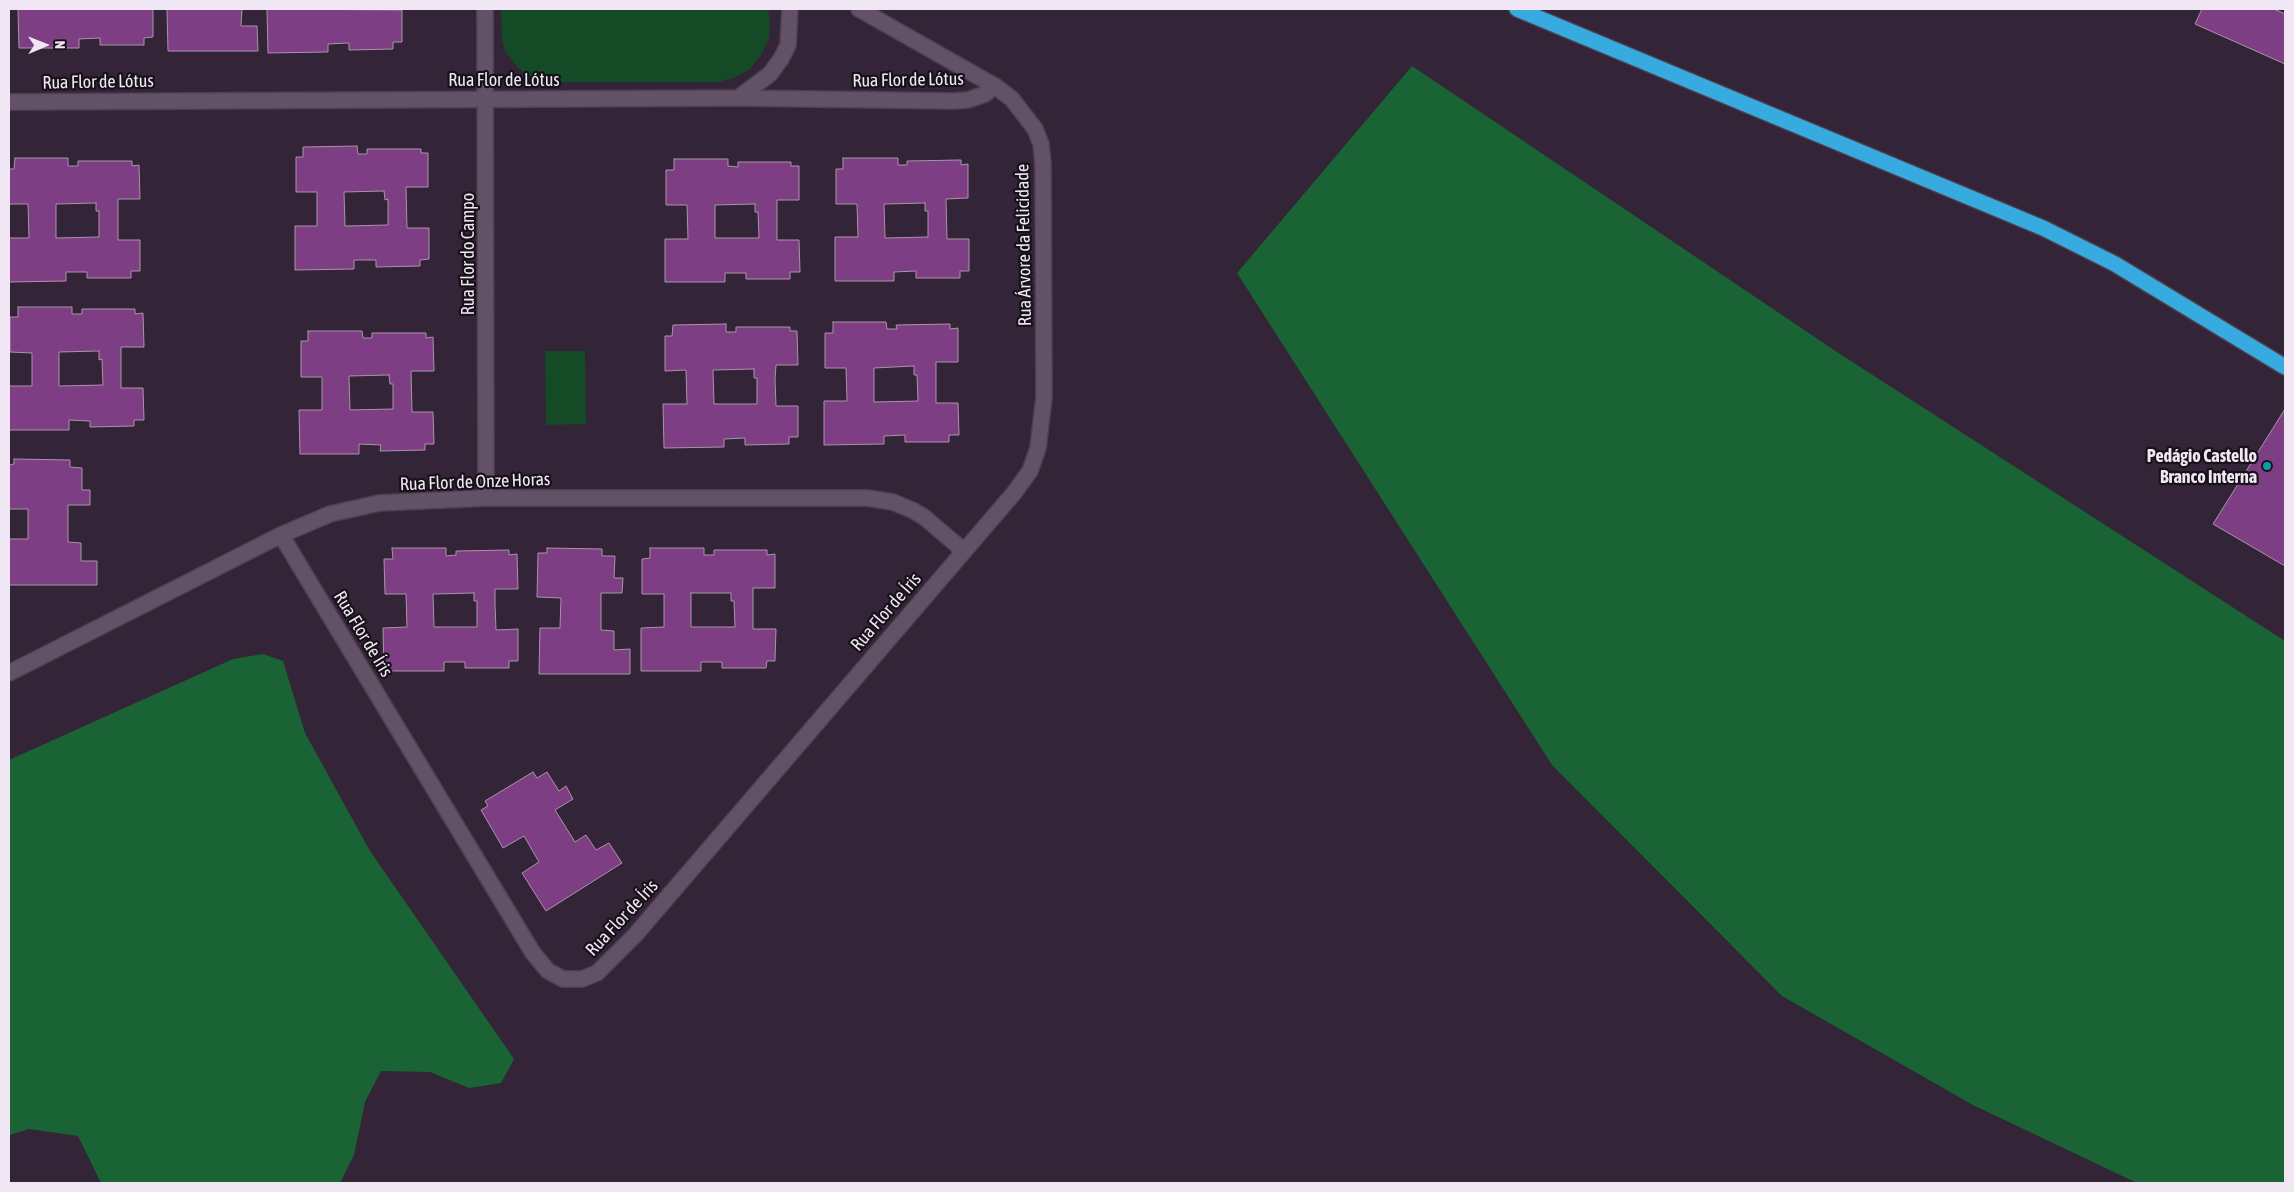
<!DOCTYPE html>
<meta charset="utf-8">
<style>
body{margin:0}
#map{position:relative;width:2294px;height:1192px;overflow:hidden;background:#342437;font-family:"Asap Condensed",sans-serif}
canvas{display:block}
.frame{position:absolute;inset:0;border:10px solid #f1e7f4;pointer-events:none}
.north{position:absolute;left:20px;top:20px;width:50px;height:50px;-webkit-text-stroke:4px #171119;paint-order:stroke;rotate:89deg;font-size:14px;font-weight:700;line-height:20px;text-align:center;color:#f1e7f4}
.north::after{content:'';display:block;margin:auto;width:18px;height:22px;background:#f1e7f4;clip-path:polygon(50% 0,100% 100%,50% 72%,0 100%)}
</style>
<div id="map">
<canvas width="2294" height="1192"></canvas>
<div class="frame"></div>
<div class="north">N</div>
</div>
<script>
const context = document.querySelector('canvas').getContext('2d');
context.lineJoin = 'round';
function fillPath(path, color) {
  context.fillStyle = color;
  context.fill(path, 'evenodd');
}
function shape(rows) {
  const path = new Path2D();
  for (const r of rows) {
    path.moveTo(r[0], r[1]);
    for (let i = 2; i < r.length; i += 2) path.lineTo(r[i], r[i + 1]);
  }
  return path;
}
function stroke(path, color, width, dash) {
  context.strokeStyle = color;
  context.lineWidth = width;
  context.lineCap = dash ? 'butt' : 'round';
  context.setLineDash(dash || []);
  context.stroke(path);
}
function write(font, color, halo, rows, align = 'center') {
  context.font = font + ' "Asap Condensed",sans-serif';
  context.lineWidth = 4.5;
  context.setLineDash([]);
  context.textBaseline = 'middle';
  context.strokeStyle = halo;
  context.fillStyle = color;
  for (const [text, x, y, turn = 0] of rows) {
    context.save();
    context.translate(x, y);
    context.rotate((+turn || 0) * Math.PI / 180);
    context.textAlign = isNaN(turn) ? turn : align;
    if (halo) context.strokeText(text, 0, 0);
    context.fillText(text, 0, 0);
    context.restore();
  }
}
fillPath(shape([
 [501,9,768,9,770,22,769,39,761,55,751,68,736,77,719,82,544,82,532,79,522,72,505,52,502,40],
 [545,351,585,351,586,424,546,425]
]), '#144a26');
fillPath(shape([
 [1412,66,1837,352,2285,641,2285,1183,2137,1183,1973,1105,1782,996,1552,765,1237,273],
 [263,654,283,661,305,733,370,851,514,1059,501,1083,469,1088,430,1072,381,1071,365,1102,354,1155,340,1183,101,1183,78,1136,29,1129,9,1135,9,760,233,659]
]), '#1a6334');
const building = shape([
 [18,9,153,9,153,37,144,38,144,45,100,45,100,38,79,39,79,48,19,48,18,9],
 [167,9,242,9,241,26,257,26,258,51,168,51,167,9],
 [267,9,402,10,402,42,393,42,393,49,349,50,349,43,328,44,328,52,268,53,267,9],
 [2202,9,2274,9,2285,14,2285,64,2195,24,2202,9],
 [357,146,358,154,367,154,367,149,421,149,421,153,428,153,428,187,406,187,407,228,429,228,429,259,420,260,420,266,376,267,376,260,354,260,354,269,295,270,295,226,317,226,317,192,296,192,296,157,303,157,303,147,357,146],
 [384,191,385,200,388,199,388,225,345,226,344,192,384,191],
 [15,158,68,158,68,166,78,166,78,161,132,161,132,166,139,165,140,199,118,199,118,240,140,240,140,271,131,271,131,278,87,278,87,272,66,272,66,281,9,282,9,238,29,238,28,204,9,204,9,169,14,169,15,158],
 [96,203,96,211,99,211,99,237,56,238,56,204,96,203],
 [843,158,898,158,898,165,907,165,907,161,961,160,961,165,968,164,968,198,946,199,947,239,969,239,969,271,960,271,960,278,916,278,916,271,894,272,894,281,835,281,835,237,858,237,857,204,836,204,836,169,843,169,843,158],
 [925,203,925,211,928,211,928,237,885,238,884,204,925,203],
 [674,159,728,159,728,166,738,167,738,162,791,162,791,166,799,166,799,200,777,200,777,240,799,240,800,272,790,272,790,279,746,279,746,273,725,273,725,282,665,282,665,239,688,239,687,205,666,205,666,170,674,170,674,159],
 [755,204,755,212,758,212,759,238,715,238,715,205,755,204],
 [18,307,72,307,72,314,82,314,82,309,135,309,135,314,143,313,144,347,121,347,121,388,143,388,144,420,134,420,134,426,90,427,90,421,69,420,69,430,9,430,9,386,32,386,32,353,10,352,10,317,18,317,18,307],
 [99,351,99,360,102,359,103,385,59,386,59,352,99,351],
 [833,322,886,322,887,329,897,329,896,325,950,324,950,329,958,328,958,362,936,362,936,403,958,403,959,435,949,435,949,442,905,442,905,435,884,436,884,444,824,445,824,401,847,401,846,368,825,368,825,333,833,333,833,322],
 [914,366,914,375,917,375,918,401,874,402,874,368,914,366],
 [726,324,726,332,736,332,736,327,790,327,790,331,797,331,798,365,776,365,775,380,776,406,798,406,798,437,789,437,789,444,745,445,745,438,724,439,724,447,664,448,663,404,687,404,686,370,665,371,665,336,672,336,673,325,726,324],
 [754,369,754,378,757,378,757,404,714,404,713,370,754,369],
 [308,331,362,331,363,338,372,338,372,333,426,333,426,338,433,337,434,371,411,371,412,412,433,412,434,444,425,444,425,450,380,451,381,445,359,444,359,454,300,454,299,410,322,410,322,377,301,377,301,341,308,341,308,331],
 [389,375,390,384,393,384,393,409,350,410,349,376,389,375],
 [2285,409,2285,566,2213,524,2285,409],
 [14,459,70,460,70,467,82,468,82,490,90,490,90,505,68,505,68,542,81,543,81,561,97,561,97,585,9,585,9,539,28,539,28,509,9,509,9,465,14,464,14,459],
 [392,548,446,548,446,556,456,555,456,551,509,550,509,555,517,554,518,589,495,589,495,604,496,630,518,629,518,661,509,661,509,668,465,668,465,662,444,662,444,671,384,671,383,628,407,627,406,594,385,594,384,559,393,559,392,548],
 [474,593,474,601,477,601,477,627,434,627,433,594,474,593],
 [547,548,602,549,602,556,615,556,614,578,623,578,622,593,601,593,601,630,614,631,614,650,630,649,630,674,539,674,540,628,560,628,561,598,537,597,538,553,547,553,547,548],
 [650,548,704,548,704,555,714,555,714,550,767,550,767,555,775,554,775,588,753,588,753,629,776,629,775,661,767,661,766,668,722,668,722,662,701,662,701,671,641,671,641,628,664,627,664,594,642,594,642,559,650,558,650,548],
 [691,593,731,593,731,601,734,601,735,627,691,627,691,593],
 [533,772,537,778,547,772,559,791,566,786,573,799,555,810,575,842,586,835,596,850,609,843,622,863,546,911,522,873,539,862,524,836,503,848,481,810,488,806,485,801,533,772]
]);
fillPath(building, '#7e3e84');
stroke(building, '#a994aa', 1);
const minor = shape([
 [485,9,486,498],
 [738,98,770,74,781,59,788,45,790,9],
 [9,102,738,98,954,101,968,100,985,94,995,86],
 [281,535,533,953,548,971,563,979,582,979,597,973,636,934,1014,493,1030,471,1038,448,1044,397,1043,164,1041,144,1035,129,1012,99,995,86,859,9],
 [9,673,281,535,330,514,379,503,486,498,867,498,893,502,914,511,924,517,964,551]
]);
const motorway = shape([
 [1517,9,2043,228,2115,264,2285,367]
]);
stroke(minor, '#4e4151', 18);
stroke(motorway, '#4e4151', 18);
stroke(minor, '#635267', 15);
stroke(motorway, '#37aae0', 15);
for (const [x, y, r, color] of [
 [2267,466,5,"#0f9aa8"]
]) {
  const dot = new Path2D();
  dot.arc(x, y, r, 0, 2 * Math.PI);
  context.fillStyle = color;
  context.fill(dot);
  stroke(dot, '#171119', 2);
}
write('18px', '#f1e7f4', '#171119', [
 ["Rua Flor de Lótus",504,80],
 ["Rua Flor de Lótus",908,80,-1],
 ["Rua Flor de Lótus",98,82,-1],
 ["Rua Árvore da Felicidade",1024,245,-91],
 ["Rua Flor do Campo",468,254,-90],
 ["Rua Flor de Onze Horas",475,482,-2],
 ["Rua Flor de Íris",886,612,-49],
 ["Rua Flor de Íris",363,634,59],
 ["Rua Flor de Íris",622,918,-47]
]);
write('bold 18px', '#f1e7f4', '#171119', [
 ["Pedágio Castello",2257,456],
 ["Branco Interna",2257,477]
], 'right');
</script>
